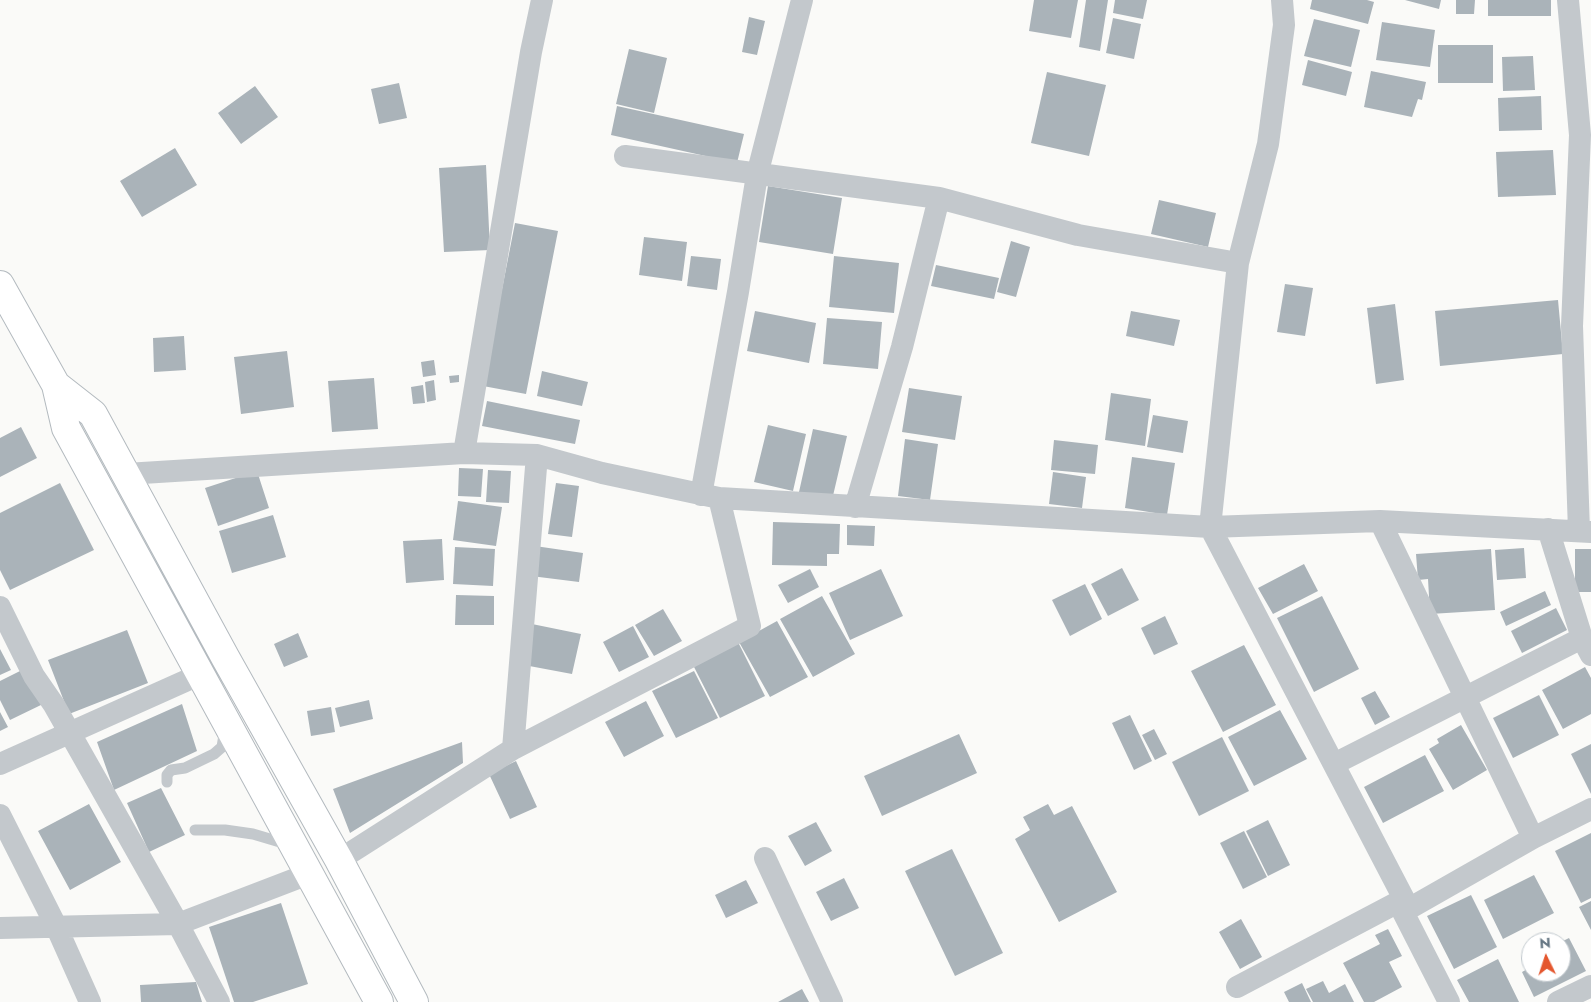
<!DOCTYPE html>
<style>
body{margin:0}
#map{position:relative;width:1591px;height:1002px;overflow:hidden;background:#fafaf8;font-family:Jost,sans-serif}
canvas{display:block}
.north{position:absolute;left:1521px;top:932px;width:50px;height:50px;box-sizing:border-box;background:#fff;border:1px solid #c1c8cd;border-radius:50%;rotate:356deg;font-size:14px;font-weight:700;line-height:20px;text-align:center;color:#657683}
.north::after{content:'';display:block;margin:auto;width:18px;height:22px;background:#e4572e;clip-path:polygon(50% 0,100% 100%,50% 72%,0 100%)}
</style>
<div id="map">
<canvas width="1591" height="1002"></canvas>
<div class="north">N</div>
</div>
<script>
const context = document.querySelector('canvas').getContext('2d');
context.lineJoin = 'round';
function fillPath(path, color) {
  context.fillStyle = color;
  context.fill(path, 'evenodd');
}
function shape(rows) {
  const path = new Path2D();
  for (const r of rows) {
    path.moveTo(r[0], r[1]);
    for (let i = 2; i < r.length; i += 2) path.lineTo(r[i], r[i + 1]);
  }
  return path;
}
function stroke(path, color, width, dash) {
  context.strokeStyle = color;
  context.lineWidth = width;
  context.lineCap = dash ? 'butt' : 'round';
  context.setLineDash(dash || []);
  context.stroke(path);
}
fillPath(shape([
 [1034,0,1078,0,1071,38,1029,31],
 [1086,0,1108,0,1100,51,1079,47],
 [1115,0,1147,0,1143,19,1113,13],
 [1312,0,1367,0,1374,2,1368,24,1310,9],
 [1405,0,1441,0,1439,9],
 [1456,0,1475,0,1474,14,1456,14],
 [1488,0,1551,0,1551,16,1488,16],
 [749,17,765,21,757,55,742,52],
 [1113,18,1141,24,1134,59,1106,53],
 [1314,19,1360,30,1351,67,1304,56],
 [1382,22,1435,30,1430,67,1376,60],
 [1438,45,1493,45,1493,83,1438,83],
 [629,49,667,58,654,113,616,104],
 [1533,56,1535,90,1503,91,1502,57],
 [1308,60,1352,72,1346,96,1302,85],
 [1371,71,1426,82,1422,100,1418,99,1412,117,1364,107],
 [1047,72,1106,85,1089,156,1031,143],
 [399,83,407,118,379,124,371,89],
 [255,86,278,117,241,144,218,113],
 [1541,96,1542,130,1499,131,1498,98],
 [617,106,744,134,737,163,611,135],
 [175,148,197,185,142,217,120,181],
 [1553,150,1556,195,1498,197,1496,152],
 [486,165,490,250,444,252,439,168],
 [768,186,842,198,833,254,759,242],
 [1159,200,1216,213,1208,247,1151,234],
 [515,223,558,231,526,394,483,386],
 [644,237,687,242,682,281,639,275],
 [1011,241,1030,247,1016,297,997,292],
 [691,256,721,259,717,290,687,286],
 [834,256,899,263,894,313,829,307],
 [936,265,999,278,994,299,931,286],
 [1285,284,1313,288,1305,336,1277,332],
 [1558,300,1563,354,1440,366,1435,311],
 [1395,304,1404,380,1376,384,1367,308],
 [755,311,816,323,809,363,747,351],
 [1131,311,1180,320,1174,346,1126,336],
 [827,318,882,322,878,369,823,364],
 [184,336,186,370,154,372,153,338],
 [287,351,294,407,241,414,234,357],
 [434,360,436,375,423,377,421,362],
 [542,371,588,382,582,406,537,396],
 [459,375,459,382,450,383,449,376],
 [374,378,378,429,332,432,328,381],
 [434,380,436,400,427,402,425,382],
 [423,385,425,403,413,404,411,387],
 [909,388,962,396,955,440,902,432],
 [1111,393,1151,399,1145,446,1105,440],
 [487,401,580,420,575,444,482,426],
 [1153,415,1188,421,1183,453,1147,447],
 [768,425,806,434,793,491,754,482],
 [21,427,37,458,0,477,0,438],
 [813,429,847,436,832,500,799,492],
 [905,439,938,444,930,500,898,496],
 [1054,440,1098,445,1095,474,1051,470],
 [1132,457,1175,463,1167,515,1125,508],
 [459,468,483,469,481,497,458,496],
 [488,470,511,471,509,503,486,502],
 [257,471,269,508,218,526,205,488],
 [1053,472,1086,477,1082,508,1049,504],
 [60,483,94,550,10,590,0,570,0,513],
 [556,483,579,486,572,537,548,534],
 [458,501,502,507,496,546,453,540],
 [273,515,286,557,232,573,219,531],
 [773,522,840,524,839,554,827,554,827,566,772,565],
 [847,525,875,526,874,546,847,545],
 [442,539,444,580,406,583,403,541],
 [535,546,583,553,579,582,531,576],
 [455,547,495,549,493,586,453,584],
 [1524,548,1526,578,1497,580,1495,550],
 [1491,549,1495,610,1430,614,1428,579,1418,580,1416,554],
 [1575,549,1591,549,1591,592,1575,592],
 [1304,564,1318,591,1273,614,1258,588],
 [1122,568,1139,600,1108,616,1091,584],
 [810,569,819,587,788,603,778,585],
 [881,569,903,616,850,640,829,593],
 [1085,584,1102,619,1070,636,1052,600],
 [1545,591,1551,605,1506,626,1500,612],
 [456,595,494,596,494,625,455,625],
 [822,596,855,654,813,677,780,619],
 [1322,596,1359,669,1314,692,1277,618],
 [1556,608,1567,630,1522,653,1511,631],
 [663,609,682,641,654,656,635,625],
 [1165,616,1178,644,1154,655,1141,628],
 [777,621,808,677,770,697,739,642],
 [532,624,581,634,572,674,524,665],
 [633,626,649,657,619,672,603,642],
 [127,630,148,683,69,714,48,660],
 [298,633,308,657,284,667,274,644],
 [738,642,765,696,720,718,693,665],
 [1244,645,1276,705,1223,732,1191,671],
 [0,649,11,670,0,675],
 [1585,667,1591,678,1591,714,1563,729,1542,690],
 [26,668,43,704,10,720,0,700,0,681],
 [694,671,718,718,676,738,652,691],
 [1375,691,1390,717,1375,725,1361,698],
 [1539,695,1559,735,1513,758,1493,718],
 [369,700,373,719,340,727,335,708],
 [646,701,664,736,624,757,605,722],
 [182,704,197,751,114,790,97,742],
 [331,707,335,732,311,736,307,711],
 [1280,710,1307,759,1254,786,1228,737],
 [0,712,8,727,0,731],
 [1130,715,1152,761,1134,770,1112,723],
 [1461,725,1487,770,1453,790,1429,749,1439,743,1437,739],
 [1154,729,1167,754,1155,760,1142,735],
 [959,734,977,773,882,816,864,776],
 [1222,737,1249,791,1199,816,1172,762],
 [462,742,463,763,350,833,333,789],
 [1591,744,1591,794,1571,754],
 [1425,755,1444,791,1383,823,1364,787],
 [516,761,537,807,510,819,489,774],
 [161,788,185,835,149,852,127,803],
 [89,804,121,862,70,890,38,831],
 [1048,804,1054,815,1072,806,1117,892,1059,922,1015,839,1030,830,1023,817],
 [1268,820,1290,865,1268,876,1246,831],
 [816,822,832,851,805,866,788,836],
 [1244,831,1267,877,1243,889,1220,843],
 [1591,833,1591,898,1581,903,1555,851],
 [952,849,1003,953,955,976,905,871],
 [1534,875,1554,913,1503,939,1484,900],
 [844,878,859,908,831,921,816,892],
 [746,880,758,903,726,918,715,895],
 [1471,895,1497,947,1454,969,1427,916],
 [1591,901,1591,930,1579,907],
 [281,903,308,984,253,1002,234,1002,209,927],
 [1241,919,1262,957,1240,969,1219,932],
 [1388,929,1402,956,1389,962,1402,987,1374,1002,1364,1002,1343,963,1380,944,1375,935],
 [1569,938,1586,971,1534,997,1522,972,1531,967,1531,972,1561,972,1561,942],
 [1498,959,1519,1002,1469,1002,1457,980],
 [1323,981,1329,993,1345,984,1354,1002,1313,1002,1306,989],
 [196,982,202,1002,141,1002,140,985],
 [1302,983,1311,1002,1289,1002,1284,992],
 [802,989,809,1002,778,1002]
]), '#aab3b9');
const secondary = shape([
 [0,285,56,385,66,428,379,1002],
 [56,385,93,414,225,657,339,860,414,1002]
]);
stroke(secondary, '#b3babf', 30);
stroke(shape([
 [167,782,167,775,171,770,185,768,214,754,222,747,225,729],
 [195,830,225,830,253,834,290,845]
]), '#c3c8cc', 11);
stroke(shape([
 [1568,0,1580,135,1572,326,1579,531],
 [625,156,939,198],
 [464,453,531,52,542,0],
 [537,455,513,749,750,626,719,498],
 [126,474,464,453,537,455,602,473,719,498,1210,527,1380,521,1591,532],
 [701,495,738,292,757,175,802,0],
 [855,507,902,347,939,198,1078,235,1238,263],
 [1380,521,1533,838,1403,912,1449,1002],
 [1548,529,1582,638,1591,655],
 [0,607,34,676,54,705,178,924,219,1002],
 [0,764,201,674],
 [1334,764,1582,638],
 [0,815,56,926,90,1002],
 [1533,838,1591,809],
 [765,858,832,1002],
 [339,860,513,749],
 [0,928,178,924,311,873],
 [1237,987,1404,899,1210,527,1238,263,1268,144,1284,25,1282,0],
 [1558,1002,1591,986]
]), '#c3c8cc', 22);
stroke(secondary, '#fff', 28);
</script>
